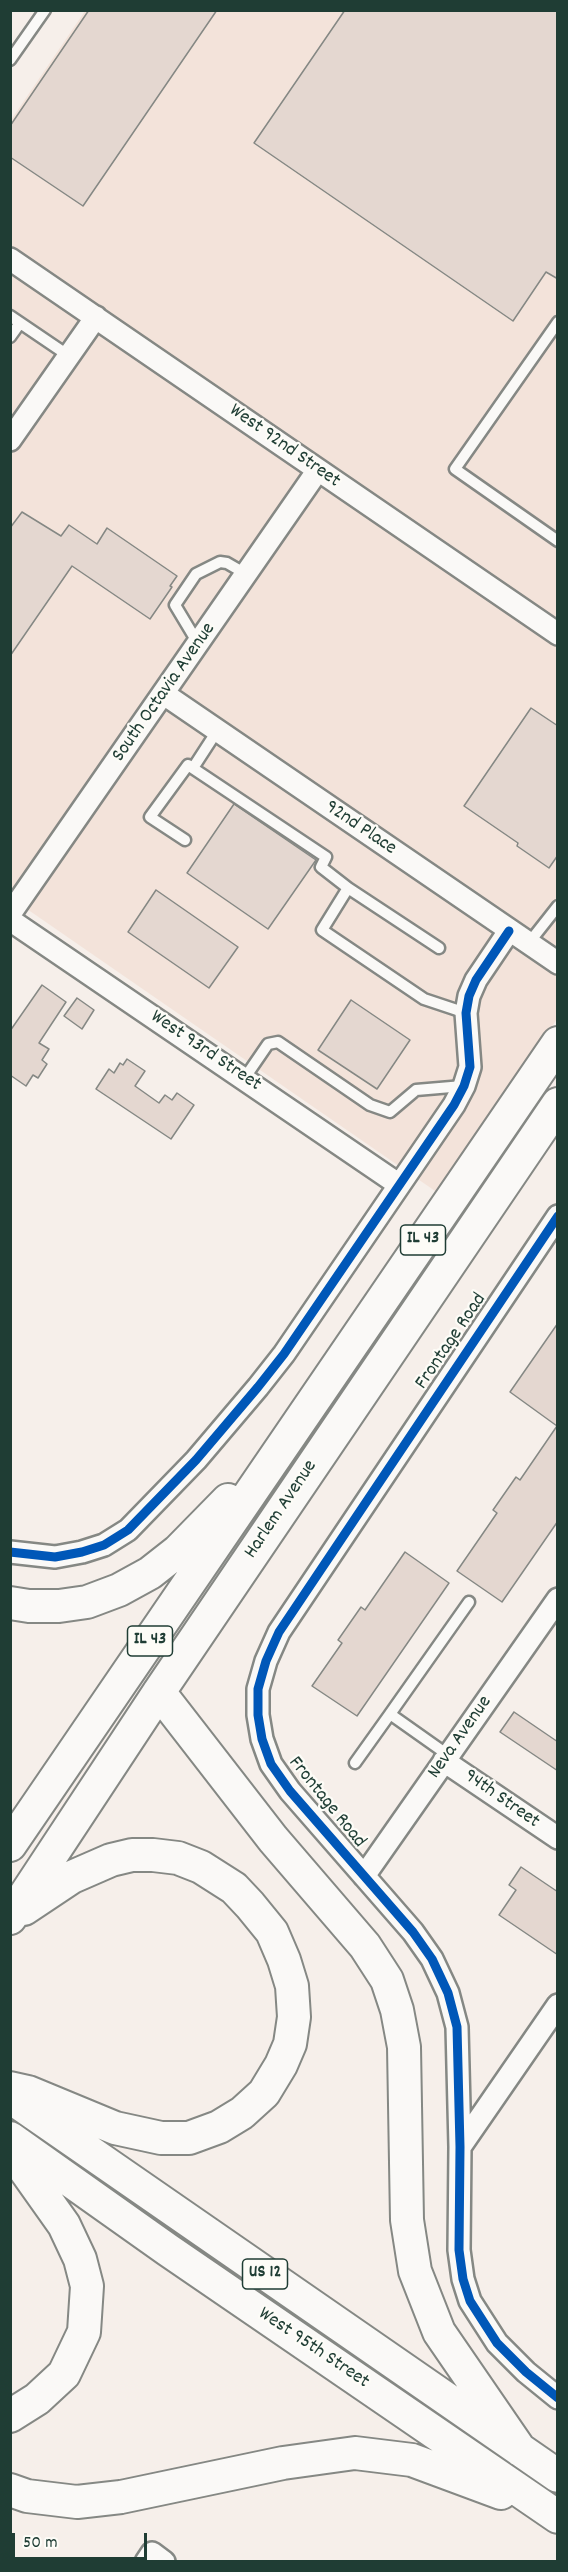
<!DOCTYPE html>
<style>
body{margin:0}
#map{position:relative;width:568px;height:2572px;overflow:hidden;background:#f6efea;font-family:Dekko,sans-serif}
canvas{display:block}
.frame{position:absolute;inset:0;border:12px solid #1f3d34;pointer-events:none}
.scale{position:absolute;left:12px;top:2533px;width:135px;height:27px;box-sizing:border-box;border:3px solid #1f3d34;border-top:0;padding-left:8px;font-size:18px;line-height:21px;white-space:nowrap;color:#1f3d34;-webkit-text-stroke:4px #fdfcf7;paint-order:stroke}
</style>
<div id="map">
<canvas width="568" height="2572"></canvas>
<div class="frame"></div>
<div class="scale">50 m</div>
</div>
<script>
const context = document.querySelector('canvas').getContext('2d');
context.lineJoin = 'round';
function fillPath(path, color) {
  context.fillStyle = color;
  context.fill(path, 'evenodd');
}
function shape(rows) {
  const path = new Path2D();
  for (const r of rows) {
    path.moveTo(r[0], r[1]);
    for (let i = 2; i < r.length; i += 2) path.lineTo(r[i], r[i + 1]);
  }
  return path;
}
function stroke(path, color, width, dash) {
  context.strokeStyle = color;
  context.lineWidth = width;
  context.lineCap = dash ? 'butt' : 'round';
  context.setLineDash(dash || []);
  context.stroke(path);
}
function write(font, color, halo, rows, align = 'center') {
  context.font = font + ' Dekko,sans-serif';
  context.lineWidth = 4.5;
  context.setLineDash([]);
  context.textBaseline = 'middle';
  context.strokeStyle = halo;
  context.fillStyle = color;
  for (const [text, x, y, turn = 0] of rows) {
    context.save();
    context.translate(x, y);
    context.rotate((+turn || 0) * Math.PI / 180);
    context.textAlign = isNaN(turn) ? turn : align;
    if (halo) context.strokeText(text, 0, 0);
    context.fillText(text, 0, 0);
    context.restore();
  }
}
fillPath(shape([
 [85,11,557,11,557,1019,438,1193,11,898,11,120]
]), '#f3e3da');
const building = shape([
 [89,10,217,10,83,206,10,157,10,126,89,10],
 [345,10,558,10,558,279,546,272,513,321,254,143,345,10],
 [22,512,61,536,69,525,97,544,107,528,177,576,170,586,172,587,150,619,72,566,10,656,10,528,22,512],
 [531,708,558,726,558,855,549,868,517,846,518,843,464,806,531,708],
 [234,804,316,860,268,929,187,873,234,804],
 [156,890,238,947,209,988,128,932,156,890],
 [42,985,66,1002,39,1043,49,1049,42,1060,47,1064,38,1078,33,1075,26,1086,10,1075,10,1031,42,985],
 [77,998,94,1010,82,1029,64,1016,77,998],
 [351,1000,410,1040,377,1089,318,1050,351,1000],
 [127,1059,145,1071,135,1086,159,1103,165,1095,172,1100,177,1093,194,1105,171,1139,96,1089,109,1069,114,1073,120,1063,123,1065,127,1059],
 [558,1323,558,1521,502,1602,457,1571,497,1513,493,1510,516,1477,520,1480,557,1426,510,1392,558,1323],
 [405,1552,449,1583,357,1716,312,1686,342,1643,338,1640,361,1607,365,1610,405,1552],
 [514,1712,558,1742,558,1771,500,1732,514,1712],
 [521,1867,558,1892,558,1955,499,1915,516,1890,509,1885,521,1867]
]);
fillPath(building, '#e4d7d0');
stroke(building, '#858884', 1.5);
const service = shape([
 [10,60,45,10],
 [10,316,69,356],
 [558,322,455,469,558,541],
 [10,337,20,323],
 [199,645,175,605,196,574,220,562,227,563,246,574],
 [193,768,217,731],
 [185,840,150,817,188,765,326,857,321,867,348,888],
 [528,944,558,906],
 [439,948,348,888,322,930,424,999,466,1013],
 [244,1079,268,1044,278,1042,370,1105,390,1112,416,1090,463,1086],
 [390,1714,469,1602],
 [355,1763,390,1714,448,1755]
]);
const minor = shape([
 [10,259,558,634],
 [10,440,96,317],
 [164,694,558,963],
 [10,914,318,470],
 [10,920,398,1184],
 [558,1216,279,1632,266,1661,258,1689,258,1715,262,1739,271,1764,290,1791,413,1932,432,1959,448,1993,457,2027,460,2147,459,2250,463,2279,470,2301,497,2343,526,2372,558,2398],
 [10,1552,55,1557,82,1552,104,1545,128,1530,196,1460,258,1387,284,1354,454,1105,464,1086,470,1067,466,1013,469,996,476,980,509,931],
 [444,1761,558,1838],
 [364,1876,558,1599],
 [460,2147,558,2005],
 [146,2562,152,2553,164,2562]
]);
const primary = shape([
 [10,1603,29,1606,59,1606,87,1602,119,1590,150,1573,178,1551,228,1500],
 [159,1692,273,1839,365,1946,387,1980,397,2010,404,2047,407,2220,415,2271,439,2332,520,2450],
 [10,1845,558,1043],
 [10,1918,159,1692,558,1104],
 [10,2088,28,2092,115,2128,161,2138,189,2138,219,2127,242,2113,264,2093,281,2065,290,2044,294,2017,292,1986,284,1960,272,1932,250,1905,234,1888,201,1867,178,1858,153,1855,132,1855,111,1860,72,1877,24,1909],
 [16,2101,558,2476],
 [10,2138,168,2250,558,2517],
 [10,2416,37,2399,64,2374,84,2332,87,2286,80,2259,64,2225,25,2170,16,2144],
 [10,2490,27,2496,77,2502,121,2497,283,2463,355,2453,412,2460,501,2493]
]);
stroke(service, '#858884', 15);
stroke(minor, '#858884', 26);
stroke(primary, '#858884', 36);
stroke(service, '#faf9f7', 10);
stroke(minor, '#faf9f7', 21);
stroke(primary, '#faf9f7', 32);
stroke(shape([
 [558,1216,279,1632,266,1661,258,1689,258,1715,262,1739,271,1764,290,1791,413,1932,432,1959,448,1993,457,2027,460,2147,459,2250,463,2279,470,2301,497,2343,526,2372,558,2398],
 [10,1552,55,1557,82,1552,104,1545,128,1530,196,1460,258,1387,284,1354,454,1105,464,1086,470,1067,466,1013,469,996,476,980,509,931]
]), '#0057b8', 9);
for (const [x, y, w] of [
 [423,1240,45],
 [150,1641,45],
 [265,2274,45]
]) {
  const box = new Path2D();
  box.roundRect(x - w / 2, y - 15, w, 30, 4.5);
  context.fillStyle = '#fdfcf7';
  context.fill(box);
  stroke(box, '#1f3d34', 1.5);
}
write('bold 18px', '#1f3d34', null, [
 ["IL 43",423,1240],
 ["IL 43",150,1641],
 ["US 12",265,2274]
]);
write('20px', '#1f3d34', '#fdfcf7', [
 ["West 92nd Street",284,447,35],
 ["South Octavia Avenue",165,693,-55],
 ["92nd Place",360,829,34],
 ["West 93rd Street",205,1052,34],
 ["Frontage Road",452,1342,-56],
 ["Harlem Avenue",282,1510,-56],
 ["Neva Avenue",461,1738,-55],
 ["94th Street",501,1800,35],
 ["Frontage Road",326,1803,51],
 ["West 95th Street",313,2349,34]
]);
</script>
